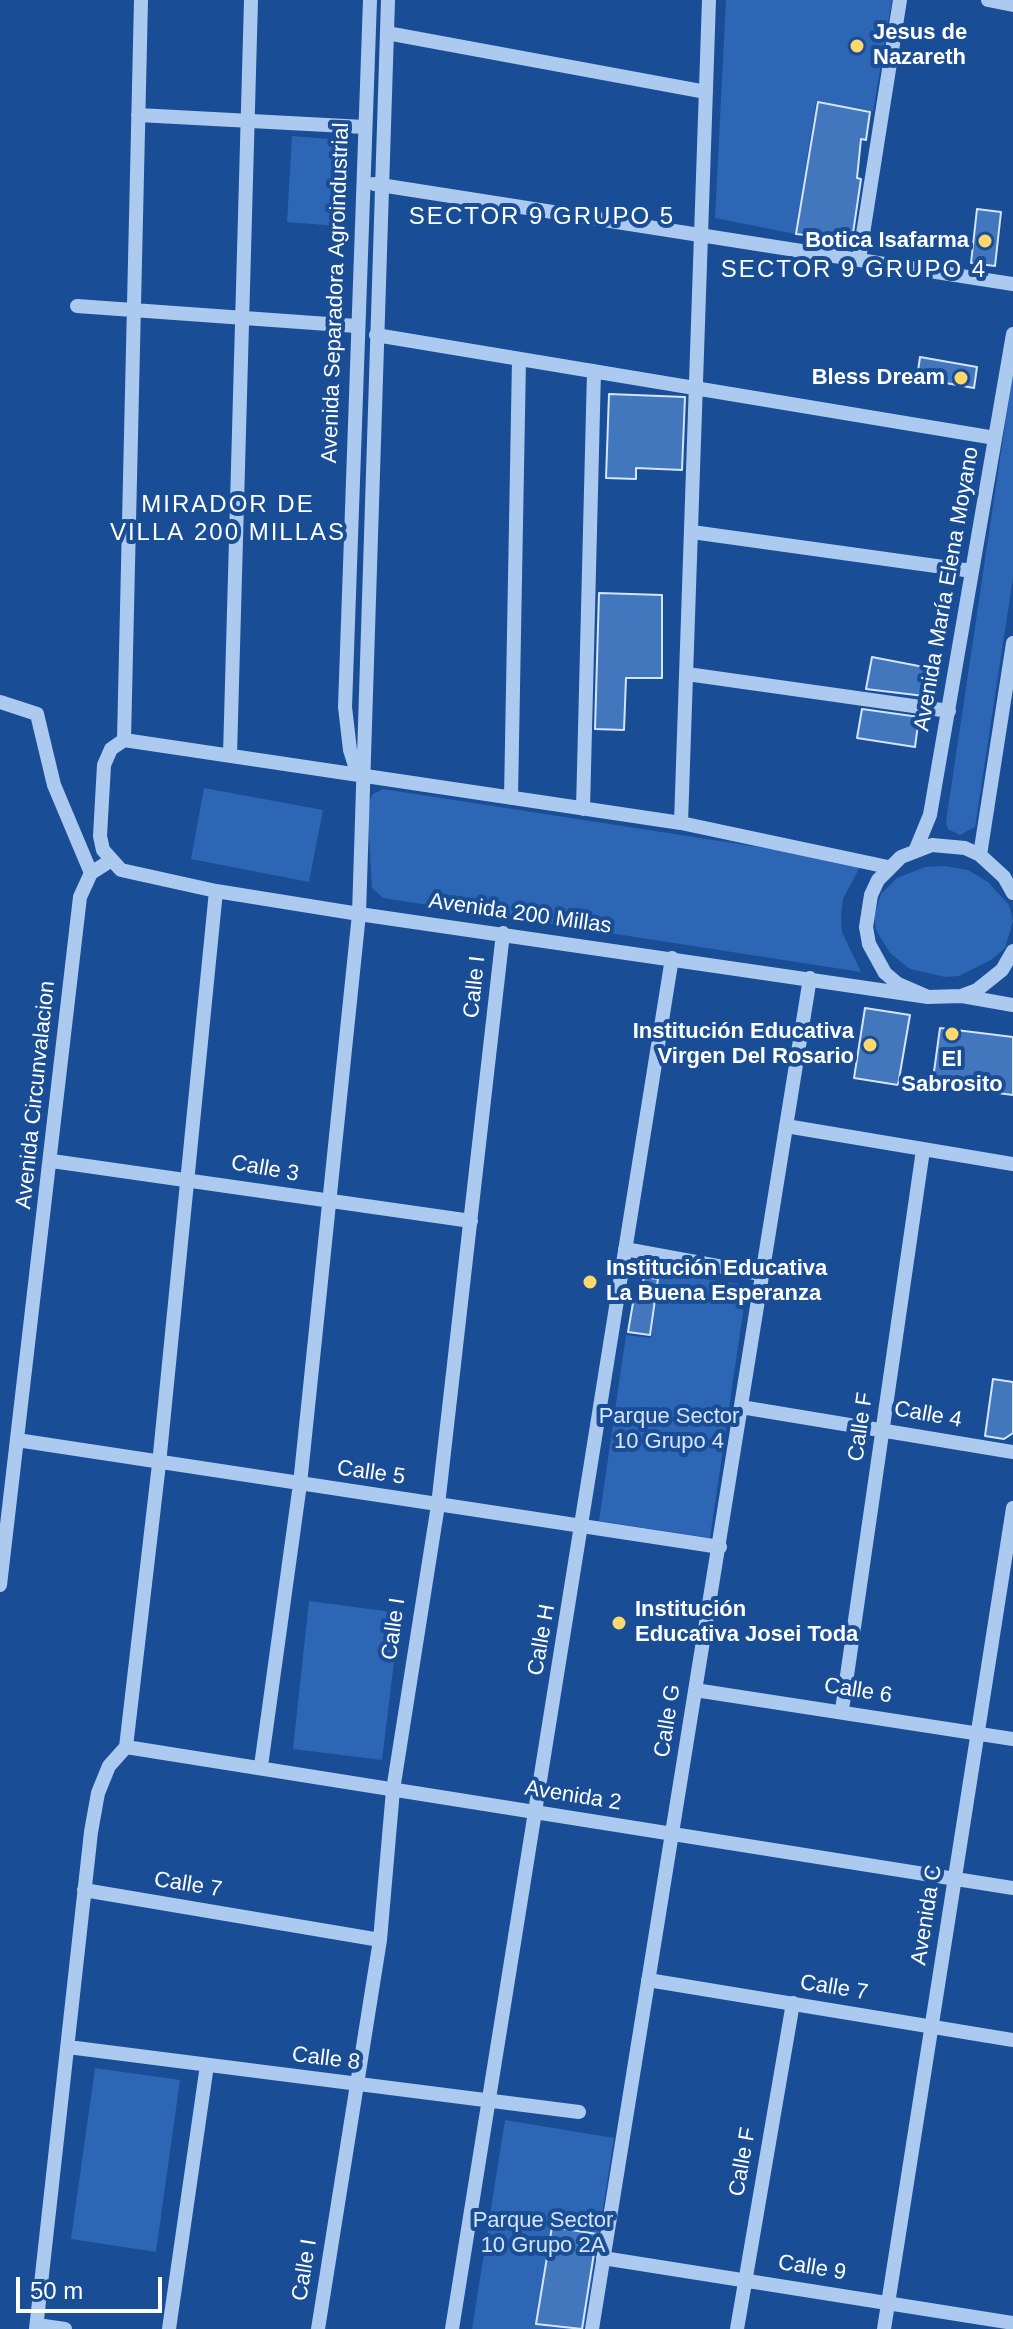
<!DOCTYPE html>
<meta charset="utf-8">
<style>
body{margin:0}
#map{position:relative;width:1013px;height:2329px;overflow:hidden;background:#194d96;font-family:Arial,sans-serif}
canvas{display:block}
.scale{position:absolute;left:16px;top:2277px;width:146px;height:36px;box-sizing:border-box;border:4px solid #fff;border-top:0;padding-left:10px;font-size:24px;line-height:28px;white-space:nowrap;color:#fff;-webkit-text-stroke:6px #194d96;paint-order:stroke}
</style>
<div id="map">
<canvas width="1013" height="2329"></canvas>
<div class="scale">50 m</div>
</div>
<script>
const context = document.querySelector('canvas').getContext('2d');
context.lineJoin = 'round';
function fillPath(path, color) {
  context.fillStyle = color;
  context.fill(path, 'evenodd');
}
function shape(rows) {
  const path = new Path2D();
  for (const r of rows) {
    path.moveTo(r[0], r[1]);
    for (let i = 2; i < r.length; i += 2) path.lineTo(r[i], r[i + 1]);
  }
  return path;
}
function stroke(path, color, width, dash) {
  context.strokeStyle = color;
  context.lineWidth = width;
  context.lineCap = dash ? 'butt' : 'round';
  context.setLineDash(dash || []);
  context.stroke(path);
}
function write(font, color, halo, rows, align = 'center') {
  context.font = font + ' Arial,sans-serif';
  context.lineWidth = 8;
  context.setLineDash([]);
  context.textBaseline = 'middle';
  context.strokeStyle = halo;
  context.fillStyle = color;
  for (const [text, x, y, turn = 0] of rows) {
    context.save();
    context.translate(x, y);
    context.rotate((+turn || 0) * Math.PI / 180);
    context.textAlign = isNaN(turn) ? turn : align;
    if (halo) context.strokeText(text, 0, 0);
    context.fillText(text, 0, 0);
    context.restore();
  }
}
fillPath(shape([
 [726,0,892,0,873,111,816,102,795,234,715,218],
 [292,136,343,140,337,226,287,222],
 [1013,371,1013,578,975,827,960,835,948,829,946,822],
 [204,788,323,810,309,882,191,859],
 [383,789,862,863,843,899,841,916,842,932,861,972,383,898,372,888,367,805,373,794],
 [945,866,968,870,988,882,1009,905,1013,921,1005,948,991,960,959,976,945,977,910,969,890,953,876,930,874,916,881,894,897,878,925,867],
 [660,1273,747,1285,710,1538,599,1521,626,1335,651,1338],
 [309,1601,400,1613,382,1760,293,1749],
 [95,2068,180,2080,156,2252,71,2239],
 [505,2120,614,2138,584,2329,472,2329]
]), '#2d66b4');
const building = shape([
 [818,102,870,112,866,140,861,139,857,178,861,179,852,240,796,234,818,102],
 [977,209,1001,212,995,266,971,263,977,209],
 [920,357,977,367,974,388,917,378,920,357],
 [609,394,685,397,682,470,636,468,636,479,606,478,609,394],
 [599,593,662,595,662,678,626,678,624,730,595,729,599,593],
 [872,657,929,668,924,696,866,689,872,657],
 [862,709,919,717,915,747,857,738,862,709],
 [865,1008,910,1015,898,1085,854,1078,865,1008],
 [940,1028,1013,1037,1013,1095,990,1092,991,1087,933,1079,940,1028],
 [644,1277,658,1279,650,1335,628,1332,634,1297,640,1298,644,1277],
 [993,1379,1013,1382,1013,1433,1004,1439,985,1436,993,1379],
 [552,2227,597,2234,582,2329,536,2324,552,2227]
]);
fillPath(building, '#4276bd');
stroke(building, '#d3e4fb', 2);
stroke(shape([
 [988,0,1013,5],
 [387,33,706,92],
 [138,115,364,127],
 [374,184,1013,284],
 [859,259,900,0],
 [77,306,356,326],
 [376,335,995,438],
 [692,532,972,571],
 [687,674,949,711],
 [0,702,37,714,54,785,91,873],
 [124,740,111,749,104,765,100,836,103,850,121,870,216,891,359,914,928,997],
 [124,740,681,823,888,867],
 [124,740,141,0],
 [230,755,251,0],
 [361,771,355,766,350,750,345,707,370,0],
 [511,798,519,359],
 [583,809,594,371],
 [681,823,709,0],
 [916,849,930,815,1013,334],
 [980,855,1013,643],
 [1013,893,1004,877,980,855,965,848,932,845,901,857,878,880,871,895,866,927,869,944,885,973,898,984,928,997,961,996,977,990,1002,970,1013,951],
 [962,996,1013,1005],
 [786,1126,1013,1164],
 [52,1161,471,1221],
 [625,1249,761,1274],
 [741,1407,1013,1452],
 [17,1440,720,1547],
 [0,1585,80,897,91,873,110,861],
 [695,1690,1013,1739],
 [842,1710,923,1150],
 [126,1747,1013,1888],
 [261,1766,300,1484,359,914,388,0],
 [84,1890,380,1940],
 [648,1980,1013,2040],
 [68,2047,579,2112],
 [603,2258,1013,2323],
 [37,2325,65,2329],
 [36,2329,91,1832,98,1793,109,1766,126,1747,159,1464,216,891],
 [169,2329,207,2065],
 [318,2329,380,1940,393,1790,438,1505,503,933],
 [452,2329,672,958],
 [592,2329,810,978],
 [737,2329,793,2003],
 [884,2329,1013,1508]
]), '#acc9f0', 14);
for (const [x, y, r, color] of [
 [857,46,8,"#ffd86c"],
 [985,241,8,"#ffd86c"],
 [961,378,8,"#ffd86c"],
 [952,1034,8,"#ffd86c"],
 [870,1045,8,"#ffd86c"],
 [590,1282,8,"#ffd86c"],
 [619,1623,8,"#ffd86c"]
]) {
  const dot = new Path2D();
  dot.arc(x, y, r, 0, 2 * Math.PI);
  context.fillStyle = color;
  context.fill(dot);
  stroke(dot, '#194d96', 3);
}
write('bold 22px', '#fff', '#194d96', [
 ["Jesus de",873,33],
 ["Nazareth",873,58],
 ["Botica Isafarma",969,241,"right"],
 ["Bless Dream",945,378,"right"],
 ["Institución Educativa",854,1032,"right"],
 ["Virgen Del Rosario",854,1057,"right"],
 ["El",952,1060,"center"],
 ["Sabrosito",952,1085,"center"],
 ["Institución Educativa",606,1269],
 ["La Buena Esperanza",606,1294],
 ["Institución",635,1610],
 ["Educativa Josei Toda",635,1635]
], 'left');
write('22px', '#fff', '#194d96', [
 ["Avenida Separadora Agroindustrial",336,293,-88],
 ["Avenida María Elena Moyano",947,589,-80],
 ["Avenida 200 Millas",520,914,8],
 ["Calle I",475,987,-84],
 ["Avenida Circunvalacion",36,1095,-84],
 ["Calle 3",265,1169,10],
 ["Calle 4",928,1415,10],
 ["Calle F",861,1427,-82],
 ["Calle 5",371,1473,8],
 ["Calle I",394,1629,-82],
 ["Calle H",542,1640,-80],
 ["Calle 6",858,1691,9],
 ["Calle G",668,1721,-81],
 ["Avenida 2",573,1796,9],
 ["Calle 7",188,1885,9],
 ["Avenida C",927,1915,-81],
 ["Calle 7",834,1988,9],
 ["Calle 8",326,2059,7],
 ["Calle F",743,2162,-80],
 ["Calle 9",812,2268,9],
 ["Calle I",305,2270,-81]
]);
write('22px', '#d3e4fb', '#194d96', [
 ["Parque Sector",669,1417],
 ["10 Grupo 4",669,1442],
 ["Parque Sector",543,2221],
 ["10 Grupo 2A",543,2246]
]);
context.letterSpacing = '2px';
write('24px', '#fff', '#194d96', [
 ["SECTOR 9 GRUPO 5",542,217],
 ["SECTOR 9 GRUPO 4",854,270],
 ["MIRADOR DE",228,505],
 ["VILLA 200 MILLAS",228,533]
]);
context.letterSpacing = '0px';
</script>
